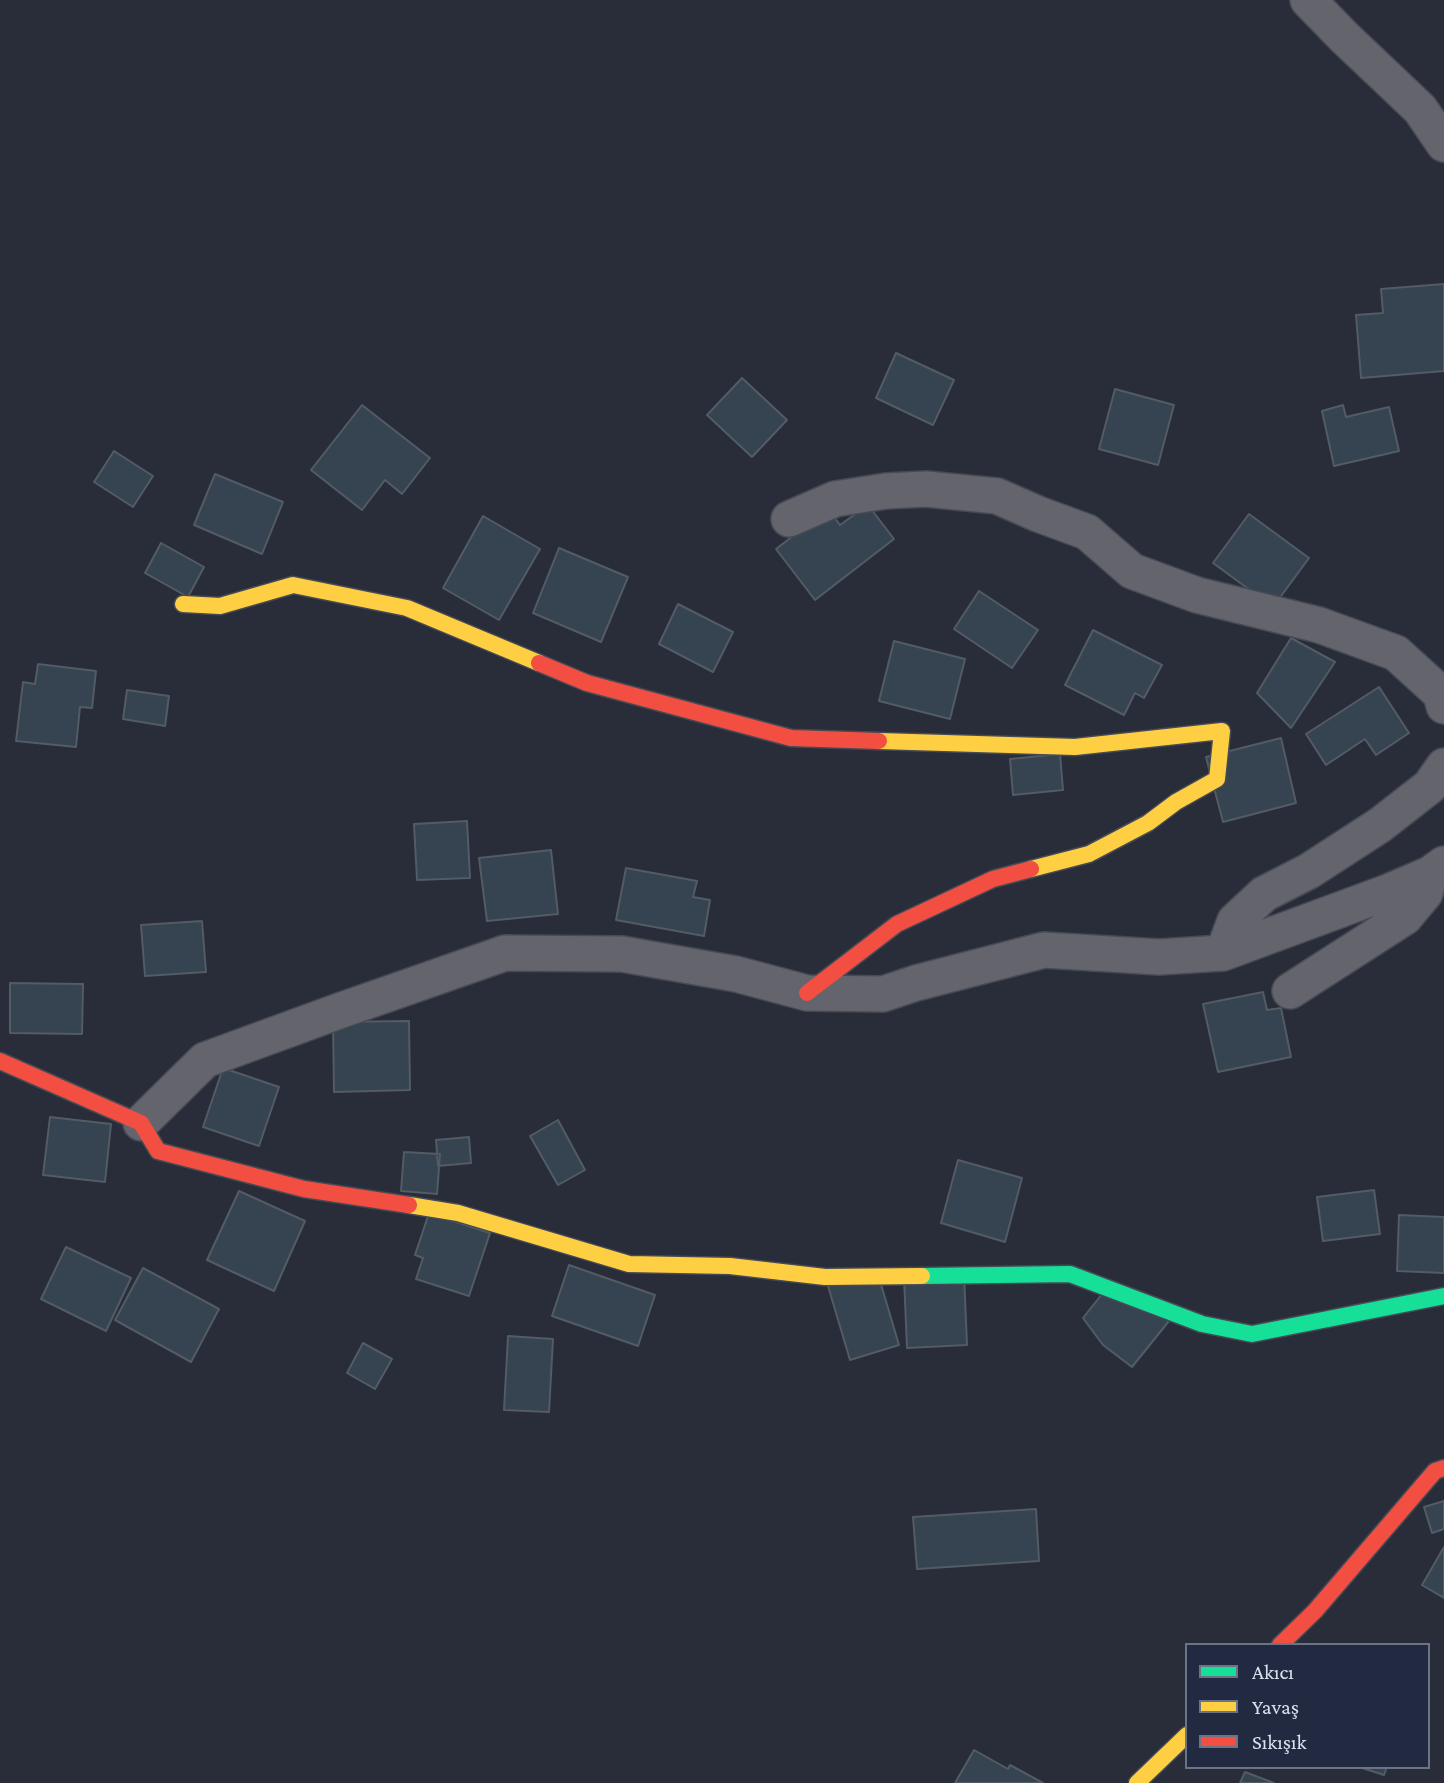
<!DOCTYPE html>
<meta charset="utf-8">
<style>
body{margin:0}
#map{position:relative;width:1444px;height:1783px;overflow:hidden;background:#282d39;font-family:"Crimson Pro",serif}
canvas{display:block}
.legend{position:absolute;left:1185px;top:1643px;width:245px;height:126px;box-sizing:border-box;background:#212a40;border:2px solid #6b7386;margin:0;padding:9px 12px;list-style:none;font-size:21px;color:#d9e0ee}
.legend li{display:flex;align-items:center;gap:14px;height:35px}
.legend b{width:35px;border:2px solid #6b7386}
</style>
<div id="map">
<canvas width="1444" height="1783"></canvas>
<ul class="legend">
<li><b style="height:9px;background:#16e098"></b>Akıcı</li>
<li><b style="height:9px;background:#ffcf43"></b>Yavaş</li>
<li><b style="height:9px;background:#f24e42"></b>Sıkışık</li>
</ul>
</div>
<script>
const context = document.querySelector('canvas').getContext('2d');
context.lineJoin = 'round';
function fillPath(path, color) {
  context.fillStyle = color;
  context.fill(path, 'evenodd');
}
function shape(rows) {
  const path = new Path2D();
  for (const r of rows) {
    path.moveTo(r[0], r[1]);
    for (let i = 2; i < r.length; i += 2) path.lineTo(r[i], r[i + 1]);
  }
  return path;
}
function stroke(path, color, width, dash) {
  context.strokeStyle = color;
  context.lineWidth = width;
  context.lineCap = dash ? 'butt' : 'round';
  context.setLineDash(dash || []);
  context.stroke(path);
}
const building = shape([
 [1444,284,1444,371,1361,378,1356,315,1383,313,1381,289,1444,284],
 [896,353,954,380,933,425,876,398,896,353],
 [742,378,787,420,752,457,707,415,742,378],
 [1115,389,1174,405,1158,465,1099,449,1115,389],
 [362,405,430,458,402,494,385,480,362,510,311,470,362,405],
 [1343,405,1346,417,1389,407,1399,451,1334,466,1322,411,1343,405],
 [114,451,153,476,133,507,94,482,114,451],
 [215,474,283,502,262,554,194,525,215,474],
 [868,505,894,539,815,600,776,549,828,509,840,525,868,505],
 [1249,514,1309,558,1273,607,1213,563,1249,514],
 [483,516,540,549,499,620,443,588,483,516],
 [161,543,204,567,188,597,145,573,161,543],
 [559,548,628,577,601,642,533,613,559,548],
 [979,591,1038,630,1012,668,954,629,979,591],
 [678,604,733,632,713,672,659,644,678,604],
 [1093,630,1162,665,1144,698,1135,693,1124,715,1065,685,1093,630],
 [1291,638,1335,662,1291,728,1257,693,1291,638],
 [894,641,965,659,950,719,879,701,894,641],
 [38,664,96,671,92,708,80,707,76,747,16,741,23,682,35,684,38,664],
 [1379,687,1409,733,1376,755,1365,739,1326,765,1306,734,1379,687],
 [127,690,169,696,165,726,123,719,127,690],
 [1281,738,1296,803,1223,822,1206,757,1281,738],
 [1060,754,1063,790,1013,795,1010,759,1060,754],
 [467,821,470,878,417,880,414,824,467,821],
 [551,850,558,914,487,921,479,858,551,850],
 [626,868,697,881,693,897,710,900,704,936,616,920,626,868],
 [202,921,206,972,145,976,141,925,202,921],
 [10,983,83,984,82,1034,10,1033,10,983],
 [1263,992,1267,1010,1281,1008,1291,1057,1218,1072,1203,1004,1263,992],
 [409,1021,410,1090,334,1092,333,1022,409,1021],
 [223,1068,279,1087,259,1146,203,1127,223,1068],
 [50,1117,111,1124,105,1182,43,1175,50,1117],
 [558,1120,585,1170,558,1185,530,1136,558,1120],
 [469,1137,471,1163,438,1166,436,1140,469,1137],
 [404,1152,440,1154,437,1194,401,1191,404,1152],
 [958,1160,1022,1178,1005,1242,941,1223,958,1160],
 [1374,1190,1380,1234,1323,1241,1317,1197,1374,1190],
 [239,1191,305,1221,274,1291,207,1260,239,1191],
 [429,1213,490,1233,469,1296,416,1279,423,1258,415,1255,429,1213],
 [1399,1215,1444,1217,1444,1273,1397,1271,1399,1215],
 [66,1247,131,1278,106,1331,41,1299,66,1247],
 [569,1265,655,1295,638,1346,552,1316,569,1265],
 [143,1268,219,1309,191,1362,115,1320,143,1268],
 [877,1271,899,1345,850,1360,828,1286,877,1271],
 [964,1274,967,1345,907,1348,904,1277,964,1274],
 [1106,1289,1173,1316,1132,1367,1103,1345,1083,1318,1106,1289],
 [508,1336,553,1339,549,1412,504,1410,508,1336],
 [363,1343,392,1359,375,1389,347,1373,363,1343],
 [1444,1501,1444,1529,1432,1533,1424,1507,1444,1501],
 [1036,1509,1039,1561,917,1569,913,1517,1036,1509],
 [1444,1547,1444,1598,1422,1585,1444,1547],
 [974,1750,1008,1769,1010,1765,1043,1783,955,1783,974,1750],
 [1359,1767,1387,1767,1384,1775,1359,1767],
 [1245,1772,1274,1783,1240,1783,1245,1772]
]);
fillPath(building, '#354450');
stroke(building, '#535b64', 2);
const street = shape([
 [1308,0,1344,37,1420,109,1444,144],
 [789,519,835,499,886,491,926,489,997,496,1038,514,1087,532,1132,571,1197,595,1319,625,1396,653,1441,694,1444,706],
 [1223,953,1235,921,1264,894,1309,871,1380,825,1430,786,1444,766],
 [1290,991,1405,917,1425,893,1430,874],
 [141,1123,205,1060,339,1011,505,953,622,954,736,974,807,993,883,994,916,983,1044,950,1159,957,1223,953,1388,892,1430,874,1444,864]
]);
const fast = shape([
 [922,1276,1070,1274,1202,1324,1252,1334,1444,1296]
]);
const slow = shape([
 [183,604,220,606,293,585,407,608,539,663],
 [879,741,1075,747,1222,731,1217,779,1176,802,1148,823,1089,854,1031,869],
 [409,1205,458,1213,629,1264,730,1266,825,1277,922,1276],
 [1137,1783,1187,1735]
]);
const jam = shape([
 [539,663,587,683,791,738,879,741],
 [807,993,897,924,993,879,1031,869],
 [0,1061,141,1123,158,1151,304,1189,409,1205],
 [1280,1645,1315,1611,1435,1471,1444,1468]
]);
stroke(street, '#464a54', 38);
stroke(fast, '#464a54', 19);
stroke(slow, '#464a54', 19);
stroke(jam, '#464a54', 19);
stroke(street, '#64646d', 35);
stroke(fast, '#16e098', 16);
stroke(slow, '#ffcf43', 16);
stroke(jam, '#f24e42', 16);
</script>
